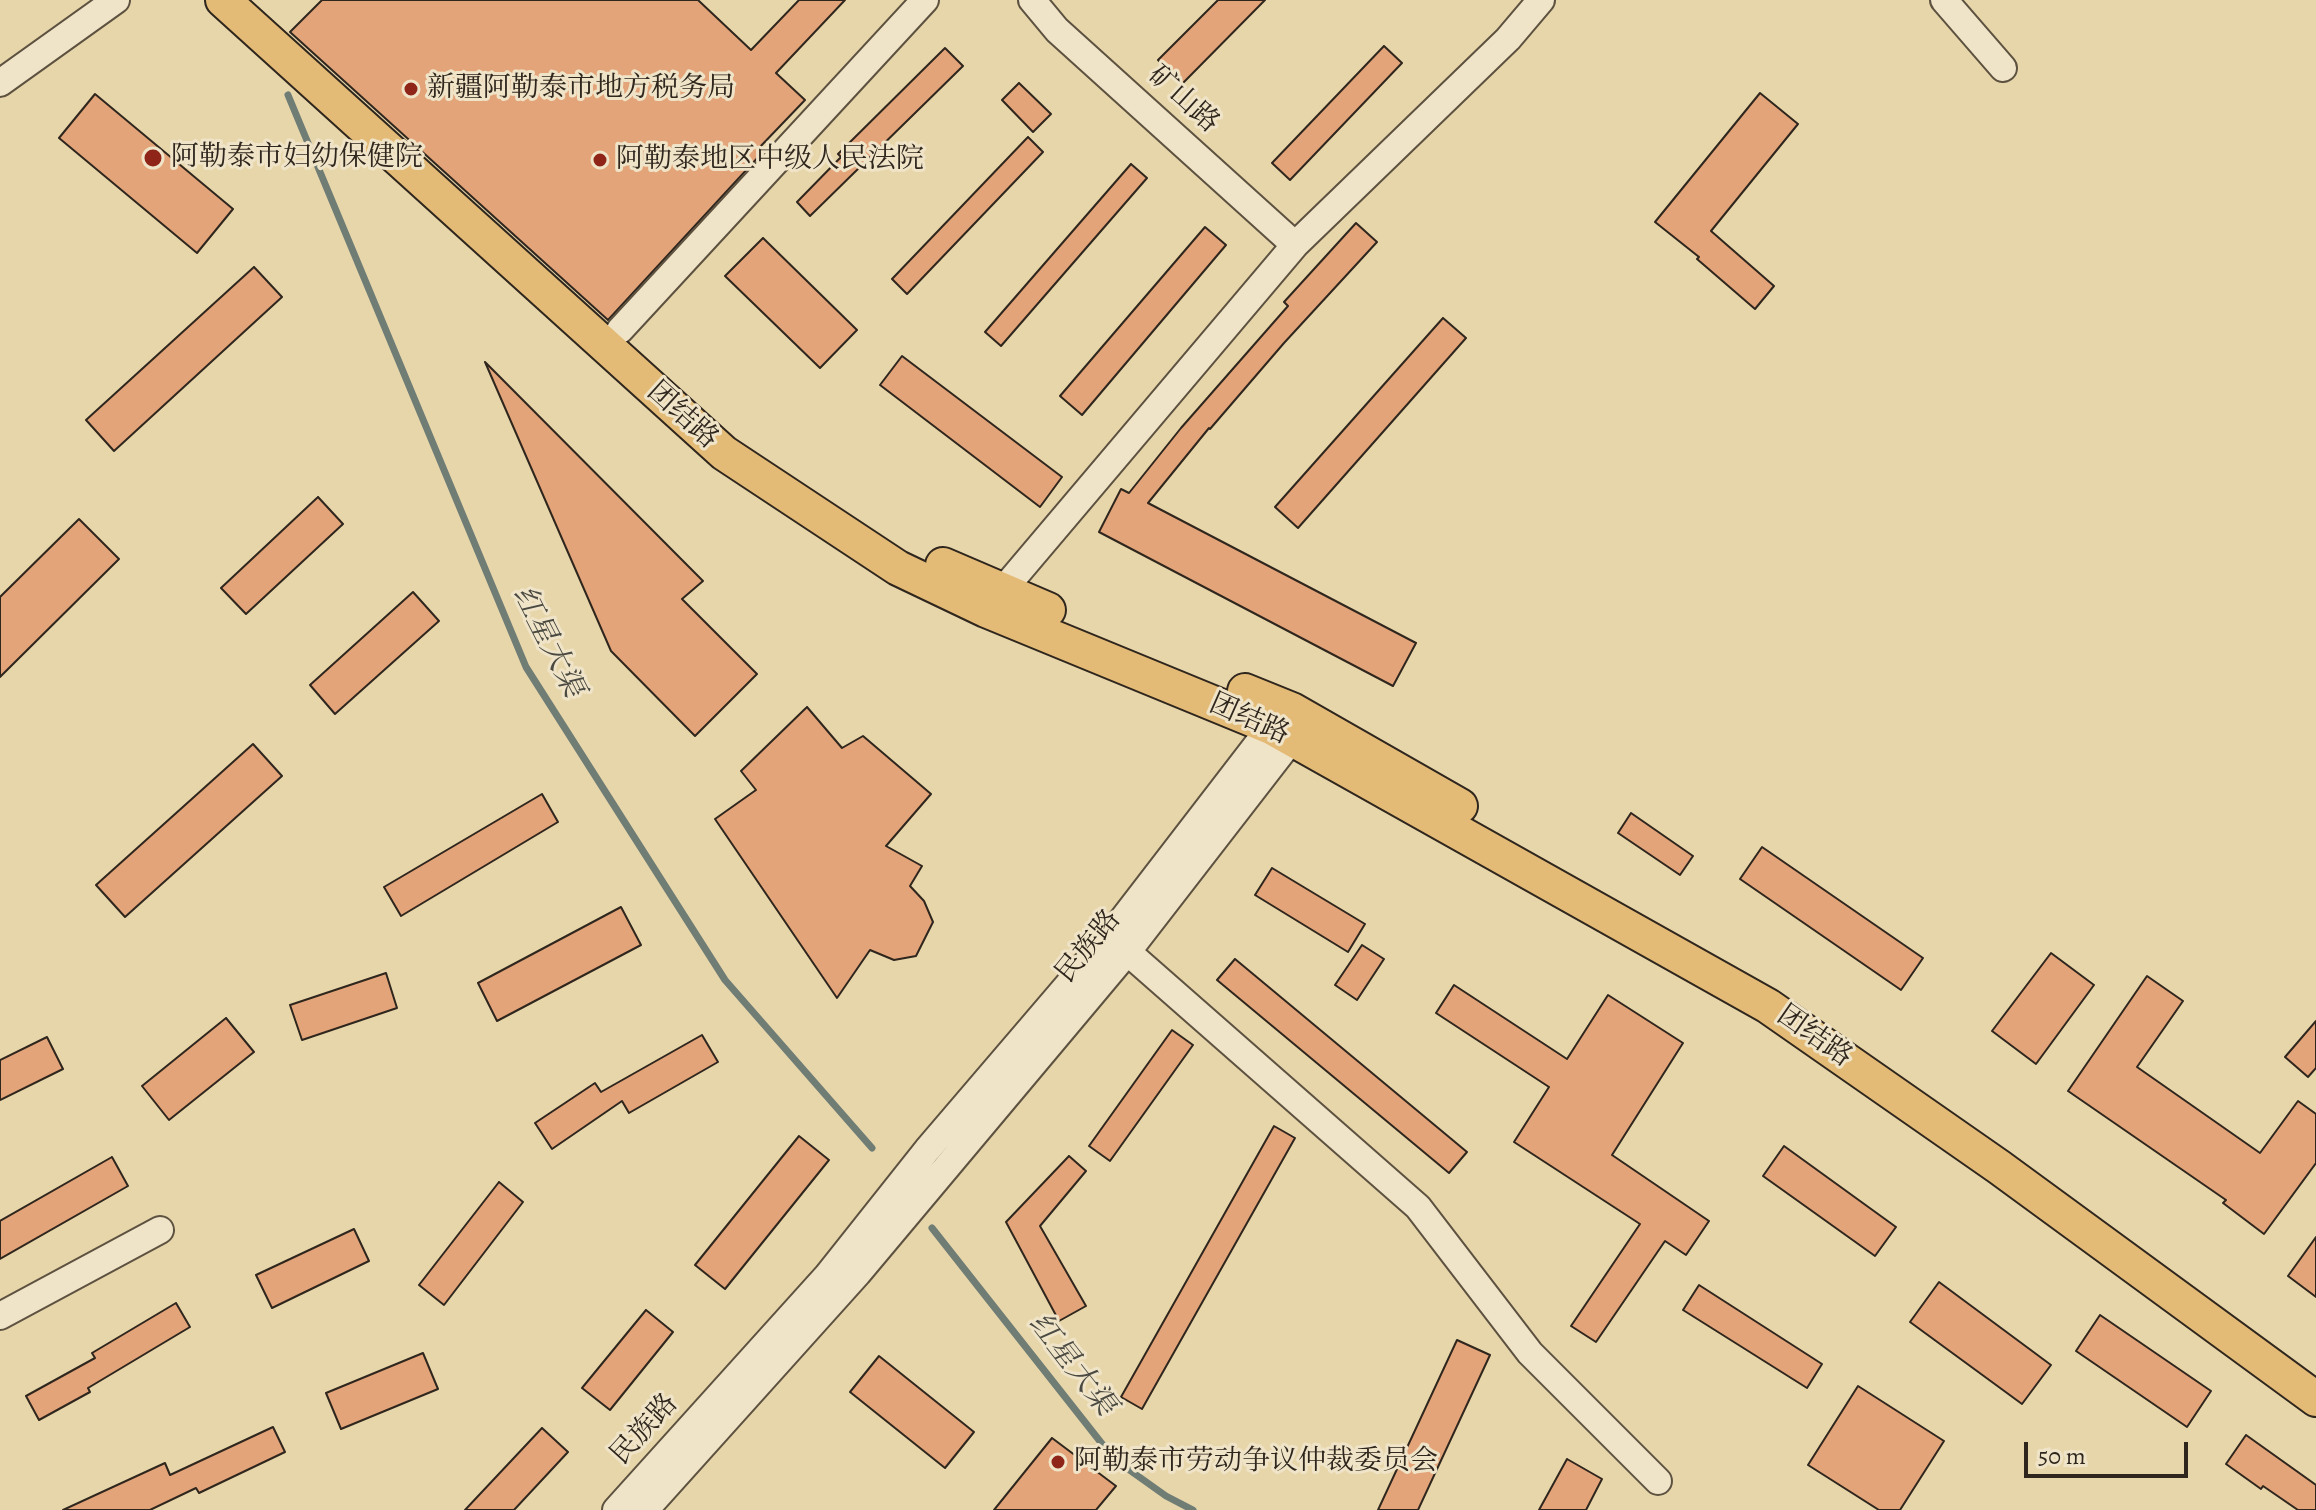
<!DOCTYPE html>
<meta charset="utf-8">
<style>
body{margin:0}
#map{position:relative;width:2316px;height:1510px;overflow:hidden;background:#e8d6ab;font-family:Alegreya,serif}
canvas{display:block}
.scale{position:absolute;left:2024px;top:1442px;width:164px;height:36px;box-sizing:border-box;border:4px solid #2f261d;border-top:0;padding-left:10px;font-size:24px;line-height:28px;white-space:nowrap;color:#2f261d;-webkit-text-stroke:6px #f0e4c8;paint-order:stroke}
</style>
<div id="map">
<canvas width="2316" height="1510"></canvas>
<div class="scale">50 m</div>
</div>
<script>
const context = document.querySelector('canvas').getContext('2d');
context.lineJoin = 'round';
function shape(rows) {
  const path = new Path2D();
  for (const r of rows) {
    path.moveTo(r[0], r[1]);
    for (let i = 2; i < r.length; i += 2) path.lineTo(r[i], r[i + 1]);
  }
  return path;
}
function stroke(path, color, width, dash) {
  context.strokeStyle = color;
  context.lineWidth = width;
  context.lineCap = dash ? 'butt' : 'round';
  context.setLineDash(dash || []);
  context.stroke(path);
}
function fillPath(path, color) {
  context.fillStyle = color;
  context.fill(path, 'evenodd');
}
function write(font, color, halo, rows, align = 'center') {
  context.font = font + ' Alegreya,"Noto Serif SC",serif';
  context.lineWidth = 6;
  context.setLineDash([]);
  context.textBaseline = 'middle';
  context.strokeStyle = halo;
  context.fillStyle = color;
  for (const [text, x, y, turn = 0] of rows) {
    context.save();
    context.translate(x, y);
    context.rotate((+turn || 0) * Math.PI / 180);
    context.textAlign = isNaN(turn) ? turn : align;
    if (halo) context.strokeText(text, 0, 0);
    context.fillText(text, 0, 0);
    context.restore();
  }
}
stroke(shape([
 [288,95,526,667,725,980,872,1148],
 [932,1228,1114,1459,1166,1496,1193,1510]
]), '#6f7d75', 7);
const building = shape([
 [322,0,698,0,751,50,799,0,845,0,776,73,805,100,758,149,762,153,608,320,290,32,322,0],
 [1218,0,1265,0,1182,84,1158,60,1218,0],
 [1384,46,1402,63,1290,180,1272,163,1384,46],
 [945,48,963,66,810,216,797,202,841,157,838,154,945,48],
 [1019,83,1051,114,1033,132,1002,100,1019,83],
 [1760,93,1798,124,1711,231,1774,286,1755,309,1697,259,1699,257,1655,222,1760,93],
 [95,94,233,209,197,253,59,138,95,94],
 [1028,137,1043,152,907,294,892,279,1028,137],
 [1131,164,1147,178,1001,346,985,332,1131,164],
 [1356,223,1377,242,1284,343,1210,429,1209,428,1148,503,1416,643,1393,686,1099,532,1121,489,1129,493,1181,428,1288,306,1284,302,1356,223],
 [1205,227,1226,245,1082,415,1060,396,1205,227],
 [763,238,857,330,820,368,725,276,763,238],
 [254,267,282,297,114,451,86,420,254,267],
 [1443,318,1466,338,1298,528,1275,507,1443,318],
 [902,356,1062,477,1040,507,880,385,902,356],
 [485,362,703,581,682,599,757,674,695,736,611,651,485,362],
 [318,497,343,524,246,614,221,588,318,497],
 [79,519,119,559,0,677,0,597,79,519],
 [413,592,439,621,335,714,310,685,413,592],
 [807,707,842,748,863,736,931,794,886,846,922,866,910,886,924,901,933,922,916,956,894,960,870,950,837,998,715,819,756,790,741,771,807,707],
 [253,744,282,776,125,917,96,885,253,744],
 [542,794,558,822,401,916,384,887,542,794],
 [1631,813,1693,856,1680,875,1618,833,1631,813],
 [1762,847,1923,958,1901,990,1740,879,1762,847],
 [1272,868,1365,924,1348,952,1255,895,1272,868],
 [621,907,641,945,497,1021,478,983,621,907],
 [1362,945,1384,959,1357,1000,1335,985,1362,945],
 [2051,953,2094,985,2036,1064,1992,1031,2051,953],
 [1235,959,1467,1152,1449,1173,1217,980,1235,959],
 [386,973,397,1008,302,1040,290,1005,386,973],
 [2147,976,2183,1001,2137,1067,2260,1153,2298,1101,2316,1114,2316,1163,2264,1234,2223,1203,2226,1200,2068,1091,2147,976],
 [1454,985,1567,1059,1608,995,1683,1043,1612,1155,1709,1221,1686,1255,1665,1241,1596,1342,1571,1326,1640,1224,1514,1142,1549,1087,1436,1013,1454,985],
 [226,1018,254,1052,169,1120,142,1086,226,1018],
 [2316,1021,2316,1068,2308,1077,2285,1057,2316,1021],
 [1172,1030,1193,1045,1110,1161,1089,1146,1172,1030],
 [702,1035,718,1062,629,1113,622,1101,552,1149,535,1123,595,1083,601,1092,702,1035],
 [47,1037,63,1069,0,1100,0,1060,47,1037],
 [1274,1126,1295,1138,1142,1409,1121,1397,1274,1126],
 [799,1136,829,1160,725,1289,695,1265,799,1136],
 [1784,1146,1896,1227,1875,1256,1763,1176,1784,1146],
 [1069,1156,1086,1171,1040,1226,1086,1306,1059,1321,1006,1222,1069,1156],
 [112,1157,128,1186,0,1259,0,1221,112,1157],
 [499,1182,523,1202,444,1305,419,1285,499,1182],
 [354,1229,369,1261,272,1308,256,1275,354,1229],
 [2316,1237,2316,1297,2288,1276,2316,1237],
 [1939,1282,2051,1365,2022,1404,1910,1322,1939,1282],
 [1699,1285,1822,1364,1807,1388,1683,1310,1699,1285],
 [176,1303,190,1327,88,1388,90,1392,39,1420,26,1396,95,1358,92,1353,176,1303],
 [646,1310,673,1332,610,1410,582,1388,646,1310],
 [2100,1315,2211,1391,2187,1427,2076,1351,2100,1315],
 [1457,1340,1490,1355,1418,1510,1378,1510,1457,1340],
 [423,1353,438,1389,341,1429,326,1393,423,1353],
 [879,1356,974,1432,945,1468,850,1392,879,1356],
 [1858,1386,1944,1441,1900,1510,1879,1510,1808,1465,1858,1386],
 [273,1427,285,1452,199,1493,196,1488,150,1510,63,1510,165,1463,170,1475,273,1427],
 [542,1428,568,1452,514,1510,465,1510,542,1428],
 [2246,1435,2316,1485,2316,1510,2298,1510,2263,1486,2261,1489,2226,1464,2246,1435],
 [1052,1438,1116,1486,1096,1510,994,1510,1052,1438],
 [1567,1459,1602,1479,1586,1510,1539,1510,1567,1459]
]);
fillPath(building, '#e3a479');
stroke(building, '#2f261d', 2);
const minor = shape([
 [1032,0,1057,30,1295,245],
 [1944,0,2003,68],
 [0,83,116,0],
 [620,330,925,0],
 [992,603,1295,245,1508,39,1541,0],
 [1115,941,1418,1207,1530,1353,1658,1481],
 [0,1316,160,1230],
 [616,1510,827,1276,927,1150,1110,936,1280,715],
 [645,1510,858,1273,1128,951,1292,739,1304,727]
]);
const major = shape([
 [223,0,724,453,898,568,986,610,1271,727,1768,1006,1999,1167,2316,1399],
 [943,565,1048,610],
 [1245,691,1292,710,1460,806]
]);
stroke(minor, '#5d5240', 30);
stroke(major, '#2f261d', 38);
stroke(minor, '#f0e4c8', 26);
stroke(major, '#e4bb76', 34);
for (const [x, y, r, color] of [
 [411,89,8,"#8f2418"],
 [153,158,10,"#8f2418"],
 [600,160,8,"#8f2418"],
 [1058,1462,8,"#8f2418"]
]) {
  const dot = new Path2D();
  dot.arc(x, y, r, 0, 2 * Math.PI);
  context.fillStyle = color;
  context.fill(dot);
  stroke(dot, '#f0e4c8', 3);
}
write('28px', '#2f261d', '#f0e4c8', [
 ["新疆阿勒泰市地方税务局",427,89],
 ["阿勒泰市妇幼保健院",171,158],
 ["阿勒泰地区中级人民法院",616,160],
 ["阿勒泰市劳动争议仲裁委员会",1074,1462]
], 'left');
write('28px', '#2f261d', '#f0e4c8', [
 ["矿山路",1183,100,42],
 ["团结路",682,416,42],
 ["团结路",1249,720,24],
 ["民族路",1089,947,-51],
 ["团结路",1814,1037,35],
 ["民族路",645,1430,-48]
]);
write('italic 30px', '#4a4a42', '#f0e4c8', [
 ["红星大渠",547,642,63],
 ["红星大渠",1071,1365,52]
]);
</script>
